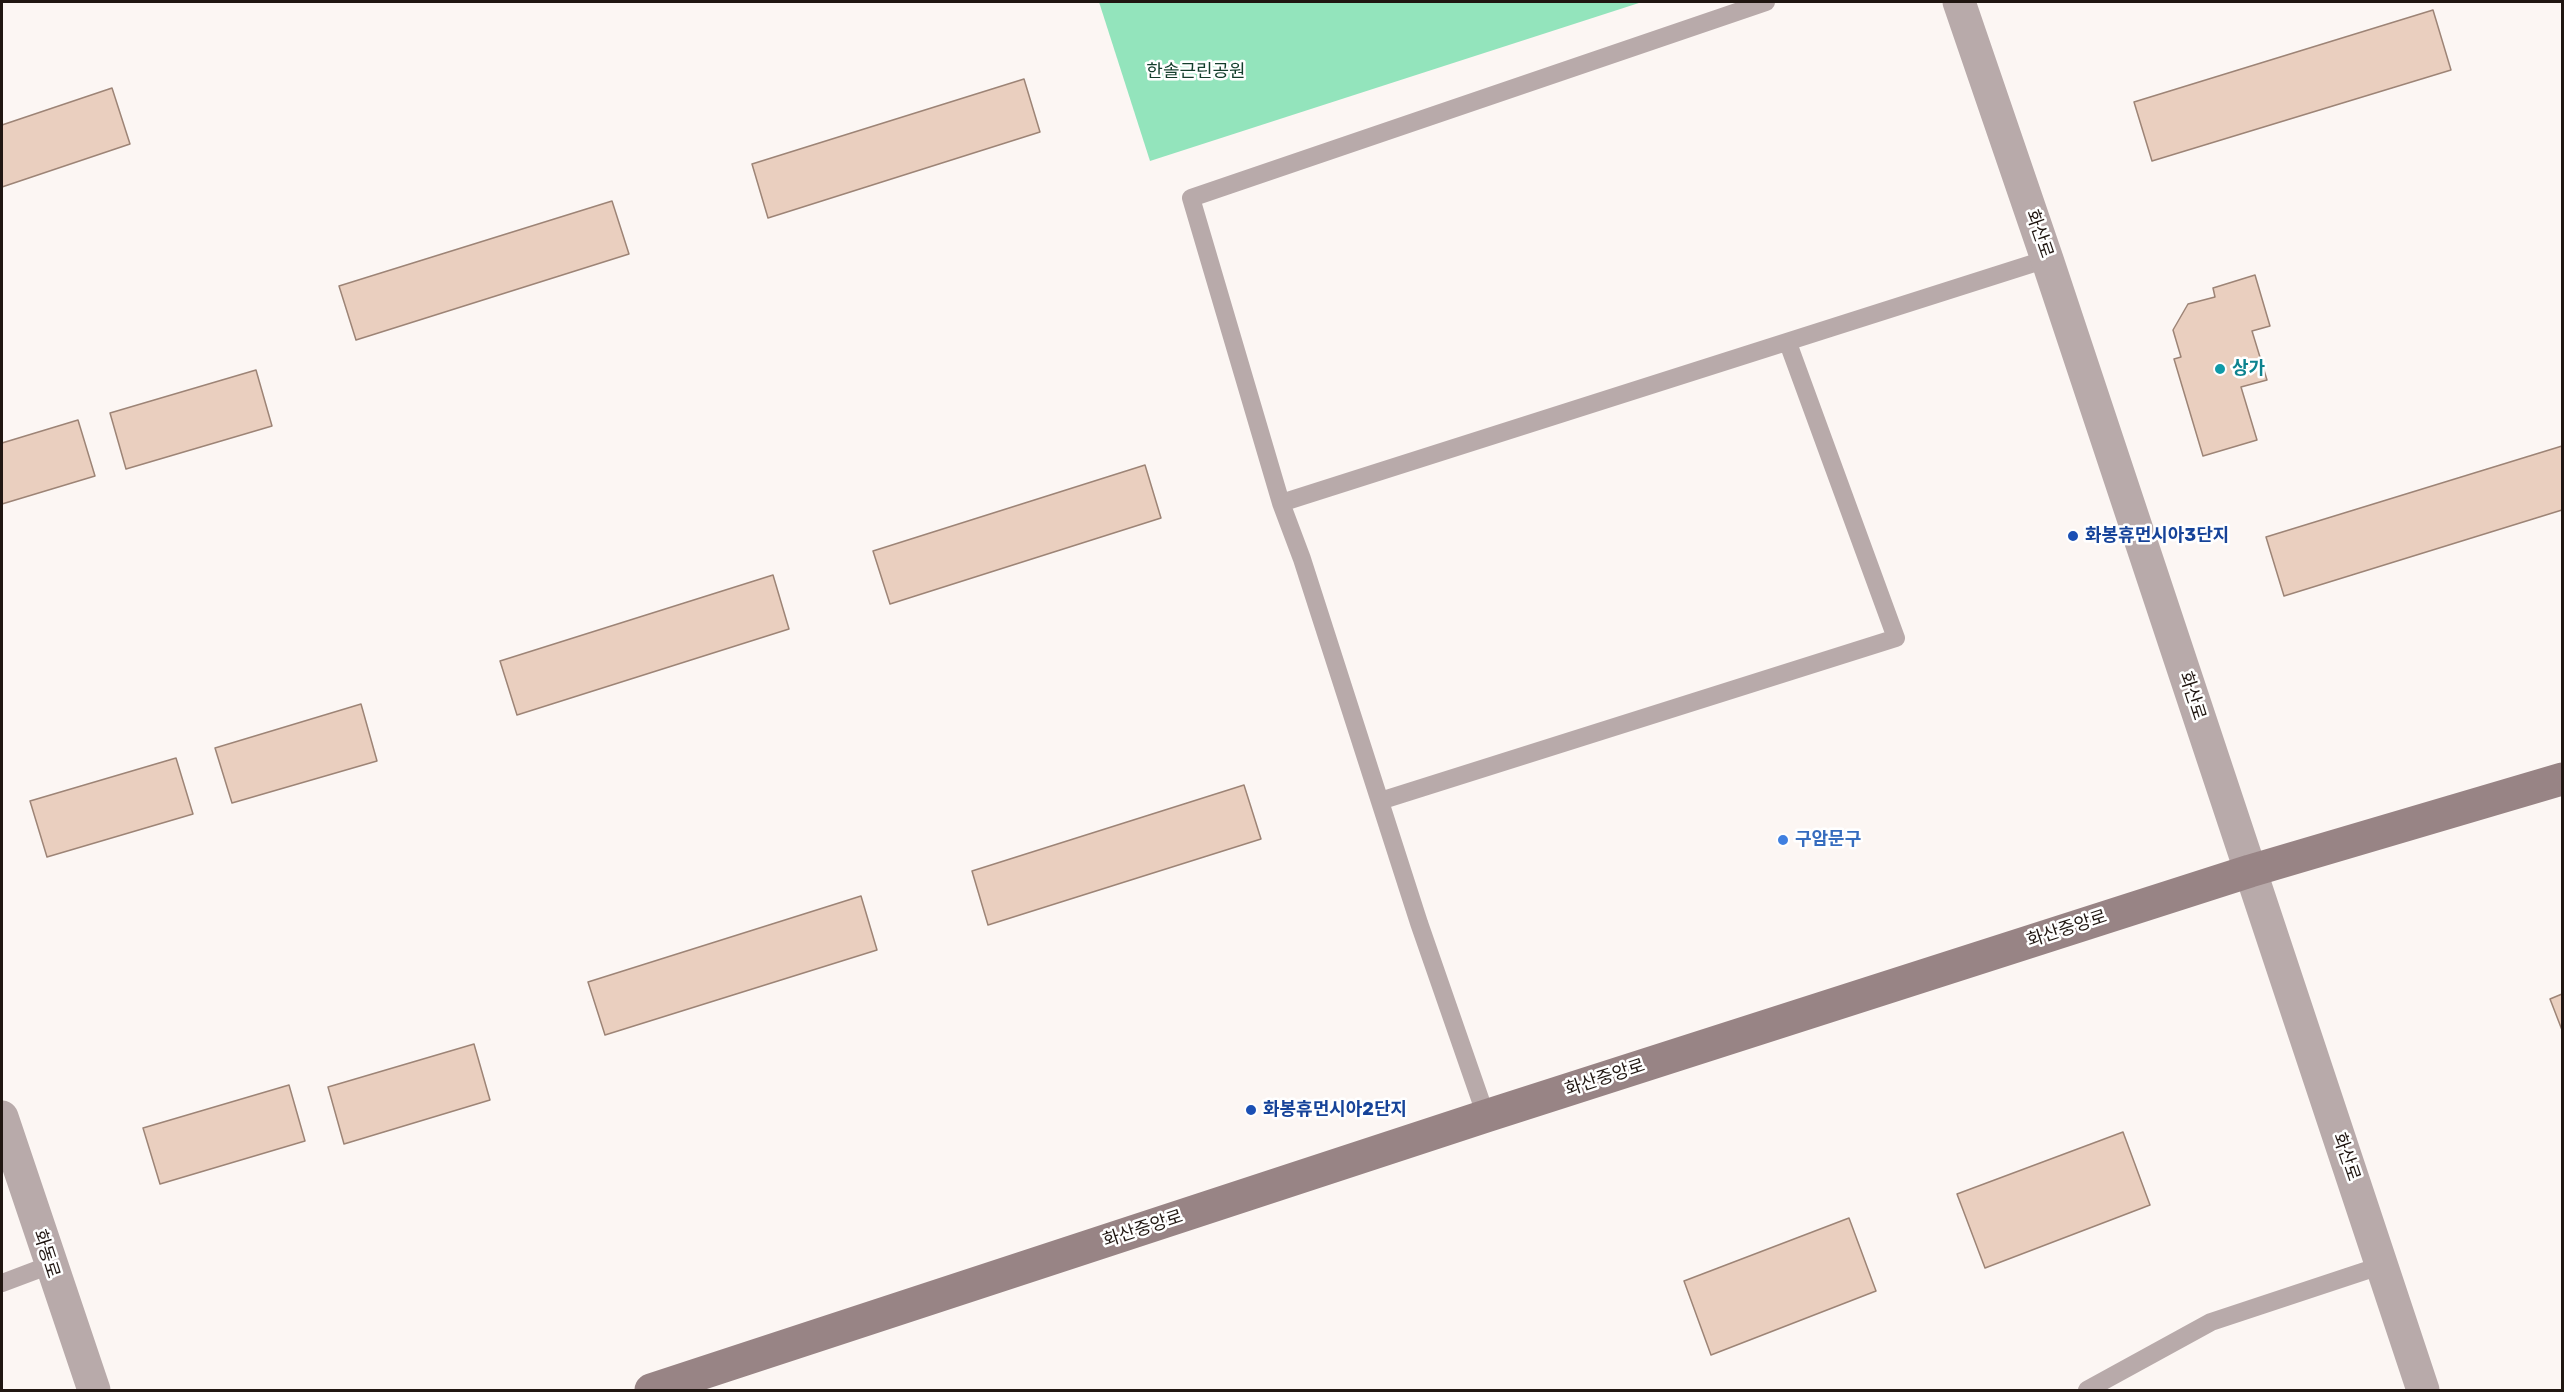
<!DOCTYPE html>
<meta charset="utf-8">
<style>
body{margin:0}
#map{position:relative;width:2564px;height:1392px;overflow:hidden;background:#fcf6f3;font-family:Rubik,sans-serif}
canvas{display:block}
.frame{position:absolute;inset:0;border:3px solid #201611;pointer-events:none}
</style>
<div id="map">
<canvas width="2564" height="1392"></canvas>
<div class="frame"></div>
</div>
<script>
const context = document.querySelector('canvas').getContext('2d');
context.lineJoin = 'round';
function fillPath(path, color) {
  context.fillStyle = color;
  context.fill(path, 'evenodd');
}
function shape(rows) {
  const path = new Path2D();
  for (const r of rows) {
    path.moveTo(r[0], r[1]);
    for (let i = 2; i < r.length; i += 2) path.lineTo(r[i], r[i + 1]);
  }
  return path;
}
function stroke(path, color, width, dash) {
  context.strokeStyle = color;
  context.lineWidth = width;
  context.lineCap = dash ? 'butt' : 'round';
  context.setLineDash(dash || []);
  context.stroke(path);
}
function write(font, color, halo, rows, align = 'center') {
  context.font = font + ' Rubik,"Noto Sans KR",sans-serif';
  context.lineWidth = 5;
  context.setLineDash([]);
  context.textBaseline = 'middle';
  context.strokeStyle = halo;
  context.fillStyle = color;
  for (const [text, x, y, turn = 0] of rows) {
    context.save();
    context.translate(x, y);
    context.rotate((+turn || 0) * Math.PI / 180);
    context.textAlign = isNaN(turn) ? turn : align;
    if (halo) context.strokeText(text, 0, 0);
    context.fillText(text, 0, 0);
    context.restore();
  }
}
fillPath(shape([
 [1099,2,1642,2,1150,161]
]), '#93e4bc');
const building = shape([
 [2433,10,2451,70,2152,161,2134,102,2433,10],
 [1024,79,1040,132,768,218,752,164,1024,79],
 [112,88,130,144,2,187,2,125,112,88],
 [612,201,629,254,356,340,339,286,612,201],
 [2255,275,2270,326,2252,331,2267,380,2241,387,2257,440,2203,456,2174,359,2181,357,2173,330,2188,304,2215,297,2213,288,2255,275],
 [256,370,272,426,126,469,110,413,256,370],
 [78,420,95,476,2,504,2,443,78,420],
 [2562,446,2562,510,2284,596,2266,537,2562,446],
 [1145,465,1161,518,890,604,873,551,1145,465],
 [773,575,789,629,517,715,500,661,773,575],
 [361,704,377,761,232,803,215,748,361,704],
 [176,758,193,814,47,857,30,801,176,758],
 [1244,785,1261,839,988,925,972,871,1244,785],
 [861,896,877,950,605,1035,588,982,861,896],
 [2562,994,2562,1030,2550,999,2562,994],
 [474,1044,490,1100,344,1144,328,1087,474,1044],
 [289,1085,305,1141,160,1184,143,1128,289,1085],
 [2123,1132,2150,1205,1985,1268,1957,1194,2123,1132],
 [1849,1218,1876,1291,1711,1355,1684,1281,1849,1218]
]);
fillPath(building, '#eacfbf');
stroke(building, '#9d8476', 1.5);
stroke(shape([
 [1281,503,2047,259],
 [1380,801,1896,638,1788,343],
 [1486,1116,1419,923,1302,559,1281,503,1191,198,1766,2],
 [2,1283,50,1265],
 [2087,1390,2211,1322,2383,1265]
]), '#b8aaaa', 18);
stroke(shape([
 [2,1117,94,1390]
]), '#b8aaaa', 33);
stroke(shape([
 [1959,2,2047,259,2423,1390]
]), '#b8aaaa', 33);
stroke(shape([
 [651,1390,1486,1116,2250,871,2562,779]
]), '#988485', 33);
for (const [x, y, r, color] of [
 [2220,369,6,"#0f9aa8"],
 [2073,536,6,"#1a4fb4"],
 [1783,840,6,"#3f7fe0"],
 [1251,1110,6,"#1a4fb4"]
]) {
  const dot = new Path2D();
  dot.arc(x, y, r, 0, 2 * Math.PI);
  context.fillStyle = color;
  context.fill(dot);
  stroke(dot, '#fff', 2);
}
write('18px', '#133d2b', '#fff', [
 ["한솔근린공원",1196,72]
]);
write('18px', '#201611', '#fff', [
 ["화산로",2039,234,71],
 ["화산로",2192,696,72],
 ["화산중앙로",2067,929,-18],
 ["화산중앙로",1605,1078,-18],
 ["화산로",2346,1157,71],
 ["화산중앙로",1143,1229,-18],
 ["화동로",46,1254,72]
]);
write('bold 18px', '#0d838f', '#fff', [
 ["상가",2232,369]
], 'left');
write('bold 18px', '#164399', '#fff', [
 ["화봉휴먼시아3단지",2085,536],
 ["화봉휴먼시아2단지",1263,1110]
], 'left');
write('bold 18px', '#366cbe', '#fff', [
 ["구암문구",1795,840]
], 'left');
</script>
